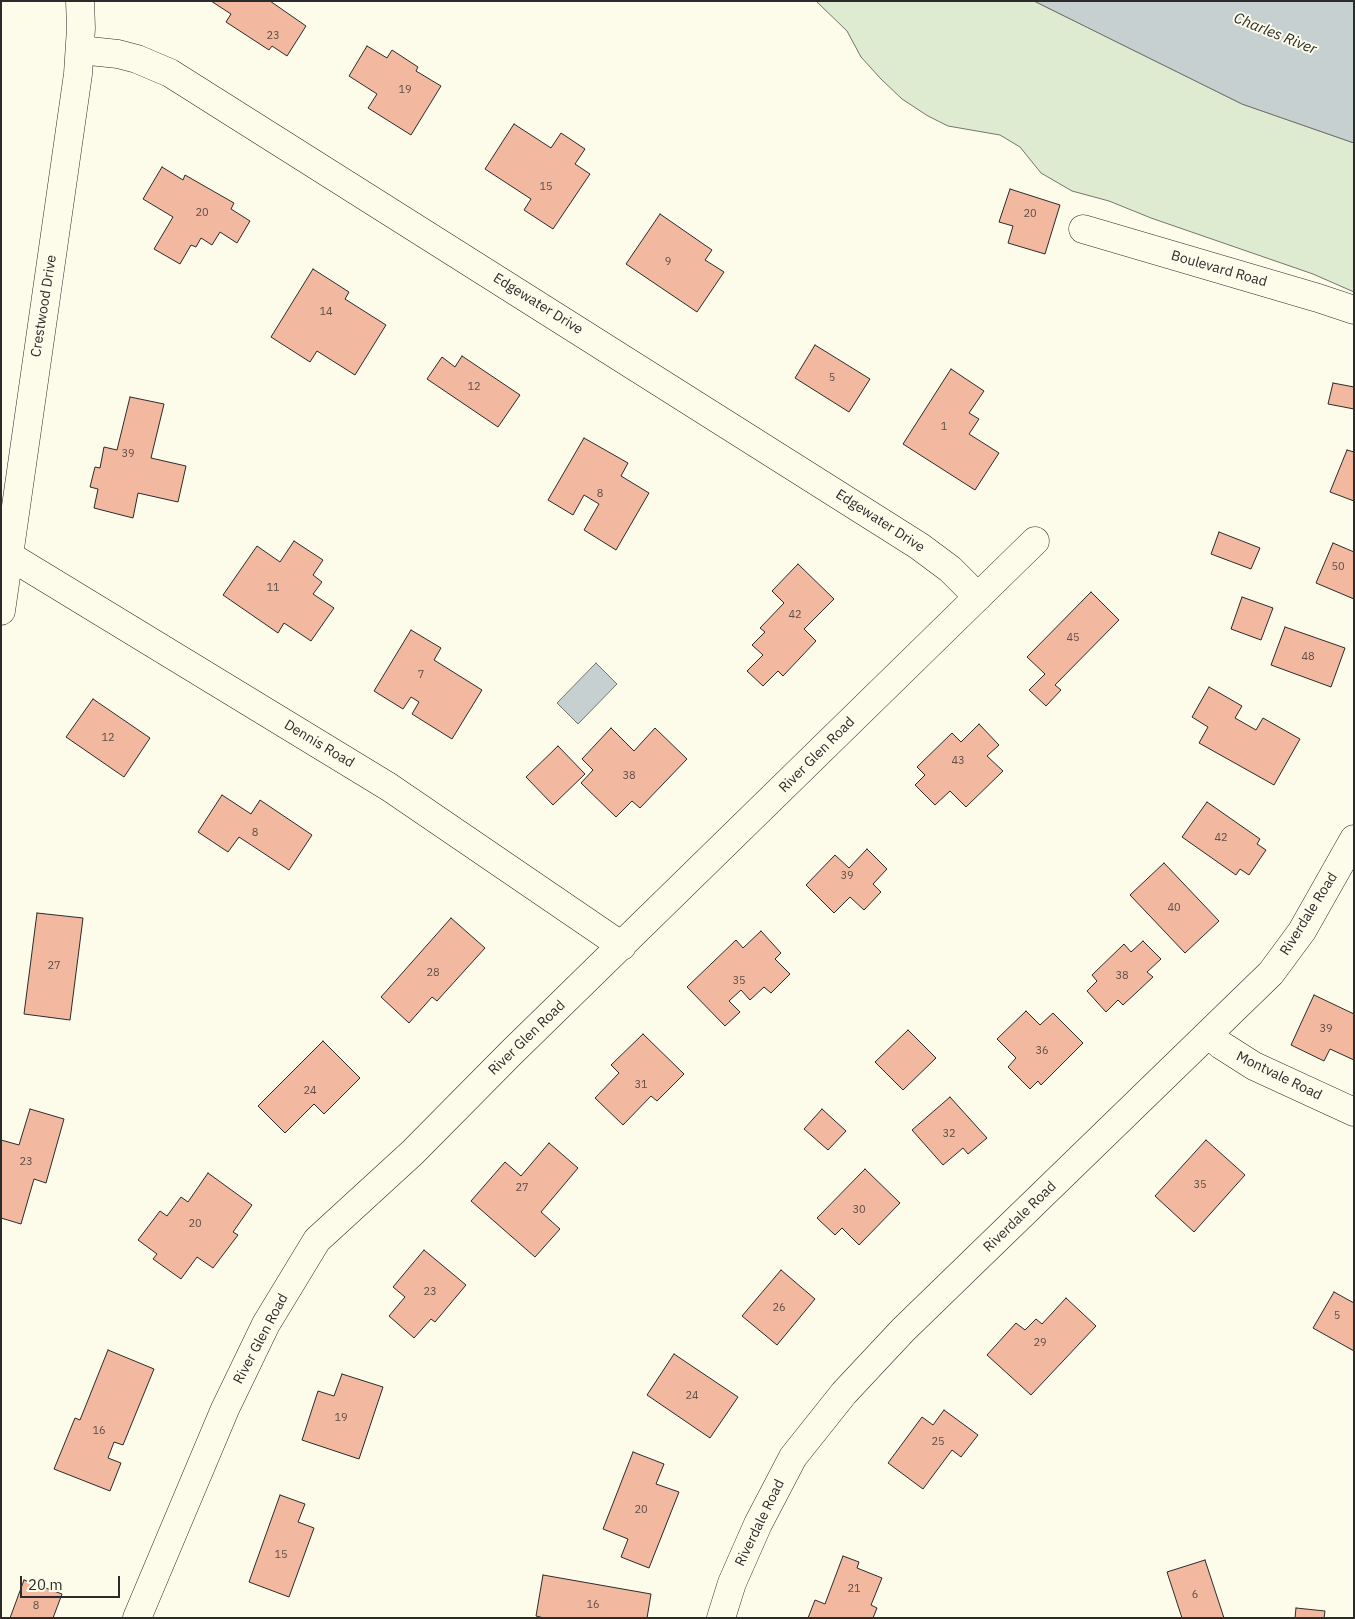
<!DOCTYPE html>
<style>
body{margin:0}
#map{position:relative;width:1355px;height:1619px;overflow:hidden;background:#fdfbea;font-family:"IBM Plex Sans",sans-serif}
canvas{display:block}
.frame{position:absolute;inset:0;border:2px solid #2b2b2b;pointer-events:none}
.scale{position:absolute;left:20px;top:1576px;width:100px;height:22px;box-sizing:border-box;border:2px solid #2b2b2b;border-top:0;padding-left:6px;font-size:15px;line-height:18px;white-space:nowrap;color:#2b2b2b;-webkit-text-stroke:4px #fdfbea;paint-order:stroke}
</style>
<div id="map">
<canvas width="1355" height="1619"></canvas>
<div class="frame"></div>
<div class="scale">20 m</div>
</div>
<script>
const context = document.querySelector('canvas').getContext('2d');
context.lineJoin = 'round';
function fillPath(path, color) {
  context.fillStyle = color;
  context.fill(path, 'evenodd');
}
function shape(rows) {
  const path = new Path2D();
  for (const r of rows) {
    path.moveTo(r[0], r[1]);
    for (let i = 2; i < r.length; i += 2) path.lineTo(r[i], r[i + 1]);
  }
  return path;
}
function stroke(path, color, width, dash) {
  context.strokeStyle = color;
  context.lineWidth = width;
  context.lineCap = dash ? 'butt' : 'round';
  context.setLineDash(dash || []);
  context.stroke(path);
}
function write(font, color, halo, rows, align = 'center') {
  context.font = font + ' "IBM Plex Sans",sans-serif';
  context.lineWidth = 4;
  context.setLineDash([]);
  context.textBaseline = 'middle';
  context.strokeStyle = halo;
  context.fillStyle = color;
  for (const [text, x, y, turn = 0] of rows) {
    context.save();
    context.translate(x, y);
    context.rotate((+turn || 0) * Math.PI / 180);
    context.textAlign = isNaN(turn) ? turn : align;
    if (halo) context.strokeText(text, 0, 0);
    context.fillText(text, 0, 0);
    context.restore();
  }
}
const green = shape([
 [816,1,1034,1,1242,104,1354,143,1354,292,1313,274,1151,218,1109,201,1072,191,1041,173,1020,147,1000,135,948,126,928,116,902,99,881,79,861,57,847,31,816,1]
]);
fillPath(green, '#deebd1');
stroke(green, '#74746e', 1);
const water = shape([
 [1034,1,1354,1,1354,143,1242,104,1034,1],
 [596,663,617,684,578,724,557,703,596,663]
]);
fillPath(water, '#c7d0d0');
stroke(water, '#74746e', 1);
const building = shape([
 [211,1,270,1,306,26,287,56,272,46,269,50,226,22,231,14,211,1],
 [367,46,387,58,392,50,418,67,416,71,441,86,411,135,368,108,377,94,349,76,367,46],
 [514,124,551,148,561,133,585,149,575,164,590,174,553,229,524,210,531,199,485,169,514,124],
 [162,167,183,180,185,175,234,203,231,209,250,221,237,243,220,232,212,245,201,238,196,247,191,245,180,264,154,249,173,217,143,199,162,167],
 [1010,189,1060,205,1045,254,1008,243,1013,226,999,222,1010,189],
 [660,214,712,250,705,260,724,272,697,312,626,264,660,214],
 [313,269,349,292,345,299,386,325,355,375,317,351,310,362,271,337,313,269],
 [815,345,870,379,849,412,795,378,815,345],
 [462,356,520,395,498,427,427,379,442,357,455,367,462,356],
 [951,369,984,391,969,413,979,419,969,434,999,453,975,490,903,444,951,369],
 [1333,383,1354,387,1354,409,1328,404,1333,383],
 [130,397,164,404,151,458,186,466,178,502,138,493,133,518,94,508,98,489,90,487,95,467,100,468,104,447,117,450,130,397],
 [584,438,628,463,621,476,649,493,616,550,584,530,599,504,584,495,573,515,548,500,584,438],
 [1347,450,1354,452,1354,501,1330,492,1347,450],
 [1219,532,1260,548,1251,569,1211,554,1219,532],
 [294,541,323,560,313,575,322,582,313,594,334,608,311,641,284,623,278,633,223,595,257,546,280,562,294,541],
 [1333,543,1354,552,1354,599,1316,583,1333,543],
 [798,564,834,599,804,629,816,641,783,676,778,671,763,686,747,671,763,655,752,645,765,632,760,628,784,603,772,591,798,564],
 [1091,592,1119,620,1055,685,1061,690,1046,706,1029,690,1045,674,1027,657,1091,592],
 [1242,597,1273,608,1261,640,1231,629,1242,597],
 [1285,627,1345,648,1331,687,1271,665,1285,627],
 [411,630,441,648,434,660,482,690,452,739,412,714,419,702,411,697,403,709,374,691,411,630],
 [1209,687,1242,706,1235,718,1256,730,1263,718,1300,739,1274,785,1199,743,1208,727,1192,717,1209,687],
 [93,699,150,738,124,777,66,737,93,699],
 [979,724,999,745,987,756,1003,771,966,807,950,791,935,805,915,785,925,775,917,767,952,733,961,742,979,724],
 [611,728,634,751,655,728,687,759,640,808,632,801,616,817,581,783,593,770,582,759,611,728],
 [558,746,585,774,553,805,526,777,558,746],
 [222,795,251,814,260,800,312,835,289,870,239,837,228,852,198,832,222,795],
 [1207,802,1260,839,1257,844,1266,850,1249,875,1240,869,1236,875,1182,837,1207,802],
 [867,849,887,869,873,884,881,892,864,910,850,897,834,913,806,885,835,855,849,868,867,849],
 [1164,863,1219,921,1185,953,1130,895,1164,863],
 [37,913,83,918,70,1020,24,1014,37,913],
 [451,918,485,948,437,1001,432,997,409,1023,381,997,451,918],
 [761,931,781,953,775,959,790,974,771,993,764,987,750,1000,741,990,729,1001,740,1012,725,1026,687,987,736,940,743,948,761,931],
 [1143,941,1161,959,1147,972,1153,977,1123,1005,1118,1000,1106,1012,1087,991,1097,981,1092,975,1124,944,1131,952,1143,941],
 [1314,995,1354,1014,1354,1060,1330,1049,1324,1061,1291,1045,1314,995],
 [1026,1011,1040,1025,1053,1013,1083,1043,1041,1085,1038,1081,1030,1089,1008,1067,1016,1058,997,1039,1026,1011],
 [908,1030,936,1058,903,1090,875,1062,908,1030],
 [643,1034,684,1074,657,1101,651,1096,623,1125,595,1098,619,1073,611,1065,643,1034],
 [323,1041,360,1078,324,1114,314,1104,285,1133,258,1106,323,1041],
 [950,1097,987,1138,968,1154,963,1148,943,1165,912,1130,950,1097],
 [30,1109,64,1119,46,1183,34,1179,21,1224,1,1218,1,1140,19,1145,30,1109],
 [822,1109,846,1131,828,1150,804,1129,822,1109],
 [1206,1140,1245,1175,1194,1232,1155,1196,1206,1140],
 [549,1143,578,1168,541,1212,560,1229,535,1257,471,1201,505,1162,521,1176,549,1143],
 [865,1169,900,1203,859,1245,842,1228,835,1235,817,1218,865,1169],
 [208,1173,252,1205,233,1232,238,1235,213,1268,197,1257,181,1279,153,1259,157,1254,138,1240,160,1211,167,1216,181,1197,188,1202,208,1173],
 [424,1250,466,1285,435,1322,431,1319,414,1338,389,1316,405,1297,393,1287,424,1250],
 [781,1270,815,1299,777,1345,742,1316,781,1270],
 [1334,1292,1354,1303,1354,1351,1313,1328,1334,1292],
 [1066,1298,1096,1326,1031,1395,987,1355,1016,1323,1025,1330,1036,1319,1042,1324,1066,1298],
 [108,1350,154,1369,123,1445,114,1442,108,1458,121,1463,110,1491,54,1469,75,1418,80,1420,108,1350],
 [674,1354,738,1397,710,1438,647,1395,674,1354],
 [342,1374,383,1387,359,1459,302,1440,318,1391,334,1396,342,1374],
 [944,1410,978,1435,961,1457,952,1450,923,1489,888,1463,922,1417,933,1425,944,1410],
 [633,1452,664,1464,656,1484,679,1492,649,1568,621,1557,628,1539,603,1529,633,1452],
 [280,1495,305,1504,298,1522,314,1528,289,1597,249,1582,280,1495],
 [843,1556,859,1562,857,1568,882,1578,871,1605,877,1608,873,1618,808,1618,815,1600,825,1604,843,1556],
 [1205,1560,1224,1618,1182,1618,1167,1572,1205,1560],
 [543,1575,651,1594,647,1618,544,1618,536,1616,543,1575],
 [24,1580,62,1594,53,1618,10,1618,24,1580],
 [1296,1608,1325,1611,1324,1618,1295,1618,1296,1608]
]);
fillPath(building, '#f2b8a0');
stroke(building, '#2b2b2b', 1);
const minor = shape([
 [80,50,118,54,137,59,170,73,919,546,950,569,978,597],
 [1083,229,1318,298,1354,310],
 [8,555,389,787,622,946],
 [1,611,78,74,81,28,80,1],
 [1208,1034,1221,1045,1254,1066,1354,1112],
 [137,1618,225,1409,266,1324,317,1240,412,1153,512,1052,1035,541],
 [721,1618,732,1583,758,1524,793,1457,844,1393,903,1330,1271,973,1302,931,1354,839]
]);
stroke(minor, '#2b2b2b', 29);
stroke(minor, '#fdfbea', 28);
write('11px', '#5d4e48', null, [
 ["23",273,36],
 ["19",405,90],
 ["15",546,187],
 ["20",202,213],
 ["20",1030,214],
 ["9",668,262],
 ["14",326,312],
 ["5",832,378],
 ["12",474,387],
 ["1",944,427],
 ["39",128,454],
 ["8",600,494],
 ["50",1338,567],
 ["11",273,588],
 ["42",795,615],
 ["45",1073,638],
 ["48",1308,657],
 ["7",421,675],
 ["12",108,738],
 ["43",958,761],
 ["38",629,776],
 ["8",255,833],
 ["42",1221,838],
 ["39",847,876],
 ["40",1174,908],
 ["27",54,966],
 ["28",433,973],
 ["38",1122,976],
 ["35",739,981],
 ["39",1326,1029],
 ["36",1042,1051],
 ["31",641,1085],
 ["24",310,1091],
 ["32",949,1134],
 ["23",26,1162],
 ["35",1200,1185],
 ["27",522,1188],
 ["30",859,1210],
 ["20",195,1224],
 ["23",430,1292],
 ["26",779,1308],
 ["5",1337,1316],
 ["29",1040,1343],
 ["24",692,1396],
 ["19",341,1418],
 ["16",99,1431],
 ["25",938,1442],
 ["20",641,1510],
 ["15",281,1555],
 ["21",854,1589],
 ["6",1195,1595],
 ["16",593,1605],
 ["8",36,1606]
]);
write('14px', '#2b2b2b', '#fdfbea', [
 ["Boulevard Road",1219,269,16],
 ["Edgewater Drive",538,304,32],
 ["Crestwood Drive",44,306,-81],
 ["Edgewater Drive",880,521,33],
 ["Dennis Road",319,744,31],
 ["River Glen Road",817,755,-45],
 ["Riverdale Road",1309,914,-58],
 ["River Glen Road",527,1038,-44],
 ["Montvale Road",1279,1076,26],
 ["Riverdale Road",1020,1217,-44],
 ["River Glen Road",261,1339,-62],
 ["Riverdale Road",760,1523,-64]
]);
write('italic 15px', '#2b2b2b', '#fdfbea', [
 ["Charles River",1275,34,22]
]);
</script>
